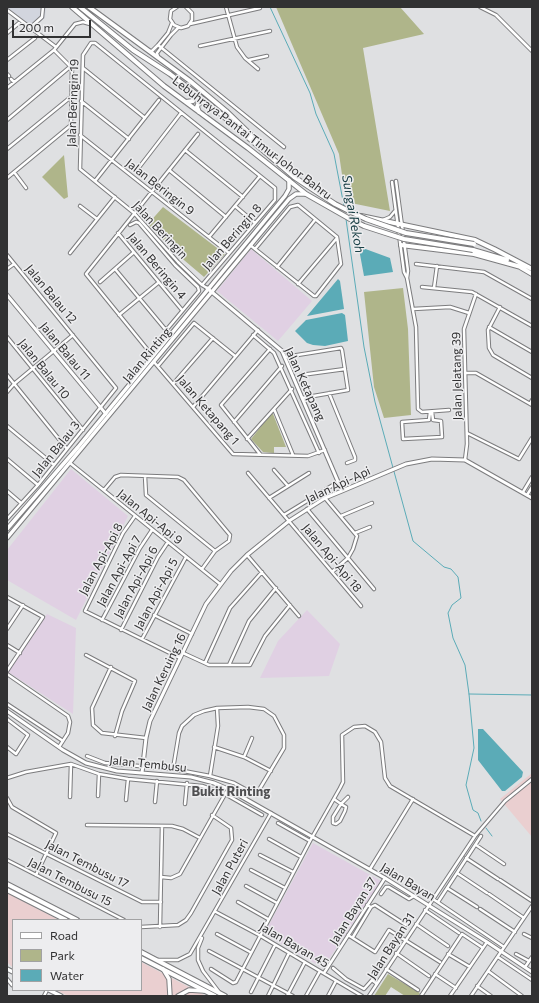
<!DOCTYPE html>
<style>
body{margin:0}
#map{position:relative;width:539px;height:1003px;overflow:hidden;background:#dfe0e2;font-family:Commissioner,sans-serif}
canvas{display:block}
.frame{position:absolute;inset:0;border:8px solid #313132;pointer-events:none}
.legend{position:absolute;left:12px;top:919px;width:130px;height:72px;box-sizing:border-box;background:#ededef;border:1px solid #a2a2a3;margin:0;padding:5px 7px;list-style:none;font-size:12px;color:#313132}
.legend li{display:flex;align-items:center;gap:8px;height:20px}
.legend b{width:20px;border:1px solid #a2a2a3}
.scale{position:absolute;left:12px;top:20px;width:79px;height:18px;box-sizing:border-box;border:2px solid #313132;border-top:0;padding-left:5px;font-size:12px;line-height:14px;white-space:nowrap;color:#313132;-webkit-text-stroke:3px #ededef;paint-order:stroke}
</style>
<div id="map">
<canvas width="539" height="1003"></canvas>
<div class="frame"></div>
<ul class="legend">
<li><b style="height:5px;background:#fff"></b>Road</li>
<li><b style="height:11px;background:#afb58a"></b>Park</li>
<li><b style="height:11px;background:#5babb7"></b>Water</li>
</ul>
<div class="scale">200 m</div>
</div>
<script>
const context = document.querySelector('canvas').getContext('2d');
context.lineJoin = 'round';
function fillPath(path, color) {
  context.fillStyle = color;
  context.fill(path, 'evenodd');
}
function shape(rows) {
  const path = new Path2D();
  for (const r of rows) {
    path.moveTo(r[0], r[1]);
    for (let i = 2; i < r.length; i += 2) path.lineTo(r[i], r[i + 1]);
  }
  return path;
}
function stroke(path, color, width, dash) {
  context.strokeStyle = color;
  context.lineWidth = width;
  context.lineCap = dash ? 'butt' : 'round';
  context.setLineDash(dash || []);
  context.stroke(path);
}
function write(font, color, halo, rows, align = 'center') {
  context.font = font + ' Commissioner,sans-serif';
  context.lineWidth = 3;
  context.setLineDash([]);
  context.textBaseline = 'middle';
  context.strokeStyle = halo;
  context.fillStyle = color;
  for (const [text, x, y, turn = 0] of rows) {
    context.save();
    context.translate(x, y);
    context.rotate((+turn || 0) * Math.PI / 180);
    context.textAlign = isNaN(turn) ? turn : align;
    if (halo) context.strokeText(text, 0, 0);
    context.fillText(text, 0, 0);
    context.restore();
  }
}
fillPath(shape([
 [7,7,46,7,45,18,31,30,7,12]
]), '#d2d5de');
fillPath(shape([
 [532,773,532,837,500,799],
 [7,893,59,920,13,920,13,968,7,962],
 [141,962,206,996,68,996,56,990,141,990]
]), '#eacfd0');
fillPath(shape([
 [251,249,312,301,278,341,217,291],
 [71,469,128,516,76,620,7,580,7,550],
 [307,610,340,644,329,676,260,678,278,641],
 [47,614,76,628,73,714,8,672],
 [313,843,381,881,323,968,264,934]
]), '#e0d0e3');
fillPath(shape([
 [276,7,400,7,424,34,363,48,390,211,346,202,339,154],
 [64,155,68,197,64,199,42,177],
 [163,207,225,254,204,277,178,255,148,224],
 [403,288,408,329,411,415,384,418,374,387,364,292],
 [271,414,273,414,286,447,274,447,274,453,263,452,251,439],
 [388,974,420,993,418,996,405,996,391,987,385,996,374,996]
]), '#afb58a');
fillPath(shape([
 [360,247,390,258,393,272,364,276,359,249],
 [338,279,340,281,344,309,307,316],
 [342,313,345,315,348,341,325,346,313,345,307,343,295,331,306,320],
 [478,729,483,729,523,772,522,777,505,791,502,791,478,760]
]), '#5babb7');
stroke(shape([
 [270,7,310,93,316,114,334,154,344,206],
 [346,219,364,347,375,402,413,541,444,567,451,569,458,577,461,598,452,605,448,613,453,638,465,665,469,694,474,748,466,785,473,810,478,813,481,821],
 [469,694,532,695],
 [486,828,492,836]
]), '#5babb7', 1);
const minor = shape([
 [177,7,171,11,170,19,174,25,181,28,188,26,192,20,192,13,186,7],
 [226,7,237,47,245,58,258,69],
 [480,7,496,15,532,51],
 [7,10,56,47],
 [190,24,260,8],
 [31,27,42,17,43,7],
 [7,33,19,23],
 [158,45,284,147],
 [200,46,270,31],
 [149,51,152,51,158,45,168,33,172,23],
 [158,57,157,53,171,35,178,28],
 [7,60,35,38],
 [249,60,267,56],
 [83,68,145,118],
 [7,74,9,76],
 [11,79,14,82],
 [7,88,54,50,75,24,83,22,90,24],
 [81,101,129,139],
 [7,120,71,66],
 [80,135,229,253],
 [7,149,72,96],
 [185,150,243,197],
 [137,170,181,113],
 [169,170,226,217],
 [14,172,26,188],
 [7,178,71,125,72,68,54,50],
 [95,181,159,100],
 [396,181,408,271,407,278],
 [392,182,404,272,407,278,416,327,418,409,422,412,449,410],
 [80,206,97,219],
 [235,206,255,223],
 [383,220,390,217,395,211],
 [118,233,182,310],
 [209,237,260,176],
 [250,245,314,296,316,296,341,264,337,237,298,205,290,207,255,249],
 [70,253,115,197],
 [7,255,116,388,38,485,7,519],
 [416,264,484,272,532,299],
 [277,267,315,220],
 [7,269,14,264],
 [115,269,165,329,168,328,199,291,198,287,175,265,139,223,136,222,130,225],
 [100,282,133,253],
 [298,284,337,238],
 [202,285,275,200,275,188,95,43,91,43,83,55,80,169,134,213,178,262,202,285,207,288],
 [422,287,472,292,532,326],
 [434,288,437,266],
 [500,307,488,330,489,348,493,355,532,378],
 [413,309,450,307,469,313],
 [119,315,158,283],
 [489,327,532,352],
 [253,335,274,353,319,453],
 [7,337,83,430],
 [152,355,86,274,198,134],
 [285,357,341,348,342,350,348,390,302,398],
 [154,362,233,454,308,456,325,450],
 [158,366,194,323,235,356],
 [465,373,476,373,532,405],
 [7,375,67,449],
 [301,375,345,369],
 [173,384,213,338],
 [7,392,14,384,73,335],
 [329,393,355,457,355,460,347,463],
 [530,404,532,400],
 [193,407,258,330],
 [274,409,293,455],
 [430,412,429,420,402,422,403,439,442,437,441,421,433,420,432,412],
 [234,422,282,366],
 [7,426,54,465],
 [467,433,519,459,532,438],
 [247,439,292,389],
 [260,454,221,405,270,349],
 [7,459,38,485],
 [465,460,467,444,464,329,476,294],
 [70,463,220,584],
 [274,470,288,486],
 [248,473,361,606],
 [145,476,146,495,215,551],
 [104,490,115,477,121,475,178,477,184,480,230,535,229,541,215,551,202,569],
 [7,491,21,503],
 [523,492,532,477],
 [527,495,532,487],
 [269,498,309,473],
 [325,498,357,536,353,549,348,558,332,572],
 [307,509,374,589],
 [284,515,338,482],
 [135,516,123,533,85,611,180,658],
 [341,516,372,503],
 [355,533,370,527],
 [247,555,299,616],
 [7,597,43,617,7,671],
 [154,615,192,634],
 [102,620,140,548,152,530],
 [7,629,23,605],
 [121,630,158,557,168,542],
 [142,639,186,557],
 [7,645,20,653],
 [183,653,209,665,250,665,265,636,290,605],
 [86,655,135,681,122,711,115,736],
 [205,663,230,608,262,572],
 [229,665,249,621,276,588],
 [111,667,92,708,93,725,102,733,146,738],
 [7,674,68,716,70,722,68,733,59,747],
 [7,704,63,741],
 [7,719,28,735,16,754,7,747],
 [214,747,244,757,271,771],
 [87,756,105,763,173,769,210,776,234,783,256,795,284,748,284,735,274,716,264,709,248,707,217,708,204,711,194,715,182,726,179,733,173,769],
 [244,757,252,738],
 [210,776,218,726,217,708],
 [7,778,26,772,71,764,99,774,128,779,202,786,225,794,262,815],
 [98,796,99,774],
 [70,797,71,764],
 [7,798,12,807,56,833,36,875],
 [334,799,341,804,348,797],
 [126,800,128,779],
 [155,802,157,781],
 [185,804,187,783],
 [341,804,346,807,345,811,340,821,336,824,333,823,333,817,341,804],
 [278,823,310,841],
 [87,825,172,826,183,829,200,838],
 [7,834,142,902,161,902],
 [269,839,301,857],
 [476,845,504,864],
 [260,855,293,872],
 [466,858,498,879],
 [7,860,124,920],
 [370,869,413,799],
 [251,870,285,888],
 [457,873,487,893],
 [161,877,171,878,180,874,228,789],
 [500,880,532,901],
 [246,886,277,903],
 [447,888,477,907],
 [381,894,386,887,389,887,409,899,414,896],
 [489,894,524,918],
 [433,899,504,947],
 [238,902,268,919],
 [438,902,481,836],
 [371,907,375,905,406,925],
 [480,909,515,932],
 [425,910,459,933],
 [216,912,259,935,362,996],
 [416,924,448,946],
 [141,927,178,925,186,920,191,913,232,840,231,828,212,815],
 [160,927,162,826],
 [217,934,250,952],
 [524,934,532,938],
 [348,935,375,952,389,930,440,962],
 [353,937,371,907,367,905],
 [202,938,198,948,198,960,203,971,219,992],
 [209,951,293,996],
 [396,953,429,976],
 [448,954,470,967],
 [516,954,529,961],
 [498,957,532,980],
 [158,960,178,960,190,954,271,813],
 [525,967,532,957],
 [333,968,346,979,364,989,372,980,377,984],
 [211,969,233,983,236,982,310,841,340,788,343,782,342,735,354,727,365,726,375,732,381,742,385,778,390,786,475,836],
 [386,969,418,990],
 [488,971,522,996],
 [324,973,385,878],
 [435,974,456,988],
 [7,979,12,985],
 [477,986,491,996],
 [251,992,275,945],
 [44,996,47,990],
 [268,996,289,953],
 [287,996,305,962],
 [306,996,320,971],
 [328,996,336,981],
 [369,996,475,836,505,801,532,779],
 [421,996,462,934,483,948],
 [450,996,487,942],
 [471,996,532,906]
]);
const tertiary = shape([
 [207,288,282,351,342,491],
 [7,295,106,414],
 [7,711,63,750,86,763,117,771,191,777,214,783,228,789,385,878,487,942,532,972],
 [142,773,146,738,150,721,206,604,231,571,247,555,289,521,325,498,342,491,406,464,432,459,465,460,532,498]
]);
const secondary = shape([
 [7,529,78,447,285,196,289,189,289,180],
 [7,538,289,199,296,194,305,194]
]);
const primary = shape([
 [7,969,13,972],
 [163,969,169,979,170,996],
 [49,990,61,996],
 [178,996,189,990,204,991]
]);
const trunk = shape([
 [72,7,164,86,248,148,306,194,350,219],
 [80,7,133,50,170,74,208,103,294,177,335,204,349,211],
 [89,7,190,81,226,111,256,140],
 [186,102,193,101,194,95,192,92],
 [199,112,197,107,199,102,207,103],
 [361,216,475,240,496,250],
 [401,245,474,254,521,267],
 [494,249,532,269],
 [473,250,507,260],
 [520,267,532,274],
 [7,884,77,920],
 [7,890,66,920],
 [141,952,225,996],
 [141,958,215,996]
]);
stroke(minor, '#7c7c7e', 4.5);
stroke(tertiary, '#7c7c7e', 5);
stroke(secondary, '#7c7c7e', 5.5);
stroke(primary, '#7c7c7e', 5.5);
stroke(trunk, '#7c7c7e', 6);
stroke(minor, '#fff', 2.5);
stroke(tertiary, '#fff', 3);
stroke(secondary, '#fff', 3.5);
stroke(primary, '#fff', 3.5);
stroke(trunk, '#fff', 4);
const trunkBridge = shape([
 [349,211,366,219,406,233,474,244],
 [350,219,364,226,404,239,473,250]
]);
stroke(trunkBridge, '#7c7c7e', 6, []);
stroke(trunkBridge, '#fff', 4);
write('12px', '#313132', '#ededef', [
 ["Jalan Beringin 19",73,103,-88],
 ["Lebuhraya Pantai Timur Johor Bahru",252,138,37],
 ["Jalan Beringin 9",160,187,38],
 ["Jalan Beringin",160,230,47],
 ["Jalan Beringin 8",232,237,-49],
 ["Jalan Beringin 4",157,266,50],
 ["Jalan Balau 12",51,294,50],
 ["Jalan Balau 11",65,351,50],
 ["Jalan Rinting",147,355,-50],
 ["Jalan Balau 10",44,369,51],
 ["Jalan Jelatang 39",457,376,-91],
 ["Jalan Ketapang",305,384,65],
 ["Jalan Ketapang 1",208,410,49],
 ["Jalan Balau 3",56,449,-51],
 ["Jalan Api-Api",338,485,-25],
 ["Jalan Api-Api 9",150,517,39],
 ["Jalan Api-Api 18",332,558,50],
 ["Jalan Api-Api 8",101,559,-62],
 ["Jalan Api-Api 7",119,571,-61],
 ["Jalan Api-Api 6",136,582,-62],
 ["Jalan Api-Api 5",156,594,-62],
 ["Jalan Keruing 16",164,672,-64],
 ["Jalan Tembusu",148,764,6],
 ["Jalan Tembusu 17",87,864,27],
 ["Jalan Puteri",230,867,-61],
 ["Jalan Tembusu 15",70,882,27],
 ["Jalan Bayan",408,882,31],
 ["Jalan Bayan 37",353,911,-58],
 ["Jalan Bayan 45",294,945,30],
 ["Jalan Bayan 31",391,946,-57]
]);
write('italic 13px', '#1c4147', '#ededef', [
 ["Sungai Rekoh",353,214,80]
]);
write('bold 13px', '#4f4f51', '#ededef', [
 ["Bukit Rinting",231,792]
]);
</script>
